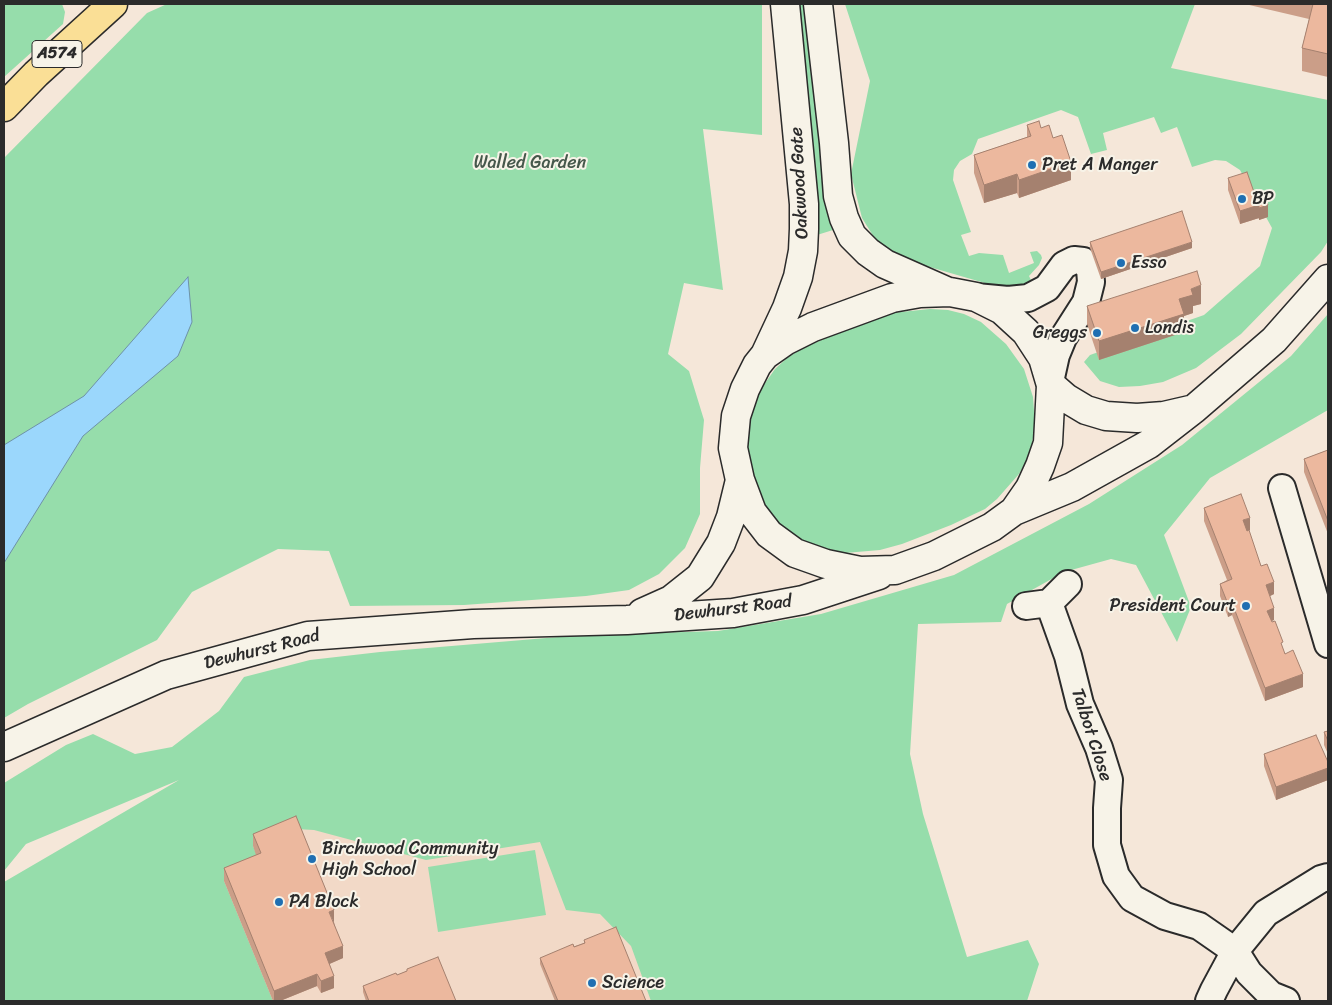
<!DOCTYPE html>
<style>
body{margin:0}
#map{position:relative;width:1332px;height:1005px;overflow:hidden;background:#f5e7d9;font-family:Sriracha,sans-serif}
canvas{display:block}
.frame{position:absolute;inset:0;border:5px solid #2b2b2b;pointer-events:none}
</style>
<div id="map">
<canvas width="1332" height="1005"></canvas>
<div class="frame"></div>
</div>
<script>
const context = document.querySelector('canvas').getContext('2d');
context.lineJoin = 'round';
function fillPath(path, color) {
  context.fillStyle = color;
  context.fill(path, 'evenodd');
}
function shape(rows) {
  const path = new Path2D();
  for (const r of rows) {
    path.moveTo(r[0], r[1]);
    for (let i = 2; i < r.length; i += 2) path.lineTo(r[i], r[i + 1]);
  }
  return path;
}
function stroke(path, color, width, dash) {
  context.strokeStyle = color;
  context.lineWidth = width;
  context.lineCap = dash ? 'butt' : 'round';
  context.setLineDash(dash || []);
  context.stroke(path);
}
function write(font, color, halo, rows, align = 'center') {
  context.font = font + ' Sriracha,sans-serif';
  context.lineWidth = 4;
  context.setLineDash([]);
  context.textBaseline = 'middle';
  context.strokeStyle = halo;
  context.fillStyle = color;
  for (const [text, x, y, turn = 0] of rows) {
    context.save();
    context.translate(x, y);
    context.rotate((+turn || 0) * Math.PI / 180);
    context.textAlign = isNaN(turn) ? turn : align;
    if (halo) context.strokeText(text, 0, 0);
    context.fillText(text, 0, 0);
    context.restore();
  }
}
fillPath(shape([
 [292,779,290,805,331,830,510,790,682,1001,4,1001,4,882]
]), '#f2d9c7');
fillPath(shape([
 [4,4,62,4,65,12,63,24,4,77],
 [167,4,762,4,762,135,703,129,723,290,684,283,668,354,689,371,704,420,700,468,700,514,685,548,659,574,629,590,586,596,464,605,350,606,329,551,278,549,192,592,157,640,28,704,4,718,4,158,147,13],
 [795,4,805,4,814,73,827,213,833,230,817,235],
 [845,4,1195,4,1171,68,1328,100,1328,241,1321,252,1241,334,1196,368,1163,382,1140,386,1119,387,1100,381,1084,362,1090,355,1204,315,1260,266,1272,228,1240,170,1226,161,1215,160,1192,167,1177,127,1161,133,1154,117,1103,133,1107,150,1091,154,1078,117,1061,110,978,139,972,154,960,161,954,170,953,180,971,232,961,235,969,256,979,253,1003,255,1009,273,1034,263,1030,252,1037,251,1041,255,1042,258,1039,265,1029,276,1032,282,1024,287,1002,288,909,261,877,242,862,218,851,174,870,81],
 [930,309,948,310,964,314,981,322,1006,344,1024,369,1033,397,1035,425,1032,444,1027,460,1019,474,997,499,985,509,951,525,902,544,880,550,845,553,812,545,798,539,784,529,763,504,746,461,745,427,756,396,775,369,787,358,801,349,826,338,891,313],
 [1328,314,1328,410,1210,478,1164,535,1191,607,1177,642,1136,565,1111,559,1064,572,1007,604,1001,622,918,624,910,754,923,814,967,957,1028,940,1039,964,1027,1001,651,1001,631,946,600,914,566,910,540,842,426,860,314,830,296,829,253,846,261,866,224,881,273,1001,4,1001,4,882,179,780,26,844,4,871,4,783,66,745,93,734,135,754,172,747,219,711,244,677,310,660,380,652,582,635,718,631,821,614,954,575,1089,504,1182,445,1291,356],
 [535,850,546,915,438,932,428,867]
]), '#96ddab');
const water = shape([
 [188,277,192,322,178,356,83,436,4,563,4,445,84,396,188,277]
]);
fillPath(water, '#9bd7fc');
stroke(water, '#6e92a8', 1);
const minor = shape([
 [976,297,1008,300,1028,298,1047,288,1064,265,1074,260,1083,261,1090,269,1091,282,1086,302,1063,338,1056,355,1050,382],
 [1282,488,1328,644],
 [1049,603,1068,656,1080,704,1099,748,1109,780,1107,808,1107,845,1116,876,1132,898,1165,916,1199,926,1235,951,1249,973,1271,995,1286,1001],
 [1026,606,1049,603,1068,584],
 [1209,1001,1214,990,1235,951,1266,913,1321,879,1328,877]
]);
const tertiary = shape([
 [818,4,834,143,838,196,844,218,852,236,868,252,885,264,946,291],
 [950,292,976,297,1002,310,1026,332,1043,358,1051,385,1048,443,1040,466,1030,488,1014,511,992,527,934,556,895,570,860,571,826,564,795,553,769,534,752,512,740,480,733,448,736,416,745,389,757,365,765,355,785,341,813,327,892,298,920,293,950,292],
 [765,355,787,308,798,277,803,251,804,229,804,204,785,4],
 [1051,385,1066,398,1086,410,1106,416,1137,418,1164,416,1190,410],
 [1014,511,1072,487,1149,444,1194,409,1274,340,1328,279],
 [642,613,671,600,700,577,721,543,731,517,740,480],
 [4,747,166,675,308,636,473,624,627,620,733,613,803,600,879,575]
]);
const primary = shape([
 [4,107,36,74,113,4]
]);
stroke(minor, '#2b2b2b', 30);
stroke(tertiary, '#2b2b2b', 31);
stroke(primary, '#2b2b2b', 31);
stroke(minor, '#f7f3e8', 26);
stroke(tertiary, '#f7f3e8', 28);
stroke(primary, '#fadf96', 28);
fillPath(shape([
 [1245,4,1328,4,1328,77,1302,71,1302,48,1309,19],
 [1027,125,1041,128,1053,138,1071,180,1019,198,1017,193,984,203,974,173,974,155,1027,137],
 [1228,178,1256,198,1268,217,1259,220,1259,218,1240,224,1228,190],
 [1090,242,1192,248,1101,279,1090,248],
 [1201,304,1193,306,1193,313,1184,316,1184,332,1099,360,1087,324,1087,306],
 [1328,450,1328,534,1304,472,1304,459],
 [1204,508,1250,530,1247,531,1261,566,1274,594,1270,596,1274,620,1271,621,1285,654,1303,687,1265,701,1232,615,1228,617,1220,596,1220,584,1227,580,1204,521],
 [1328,731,1328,754,1324,745,1324,732],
 [1264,754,1328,762,1328,780,1276,800,1264,766],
 [253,834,334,922,343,958,329,964,334,988,321,993,317,986,280,1001,273,1001,224,881,224,868,256,855,253,846],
 [584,940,646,1001,555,1001,540,964,540,958,584,943],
 [407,969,456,1001,366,1001,363,992,363,986,397,975,407,971]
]), '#cb9e88');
fillPath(shape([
 [1071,162,1071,180,1019,198,1019,180],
 [1017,174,1017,193,984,203,984,185],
 [1259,205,1259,218,1240,224,1240,211],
 [1268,205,1268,217,1259,220,1259,208],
 [1192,242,1192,248,1101,279,1101,272],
 [1201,285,1201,304,1193,306,1193,313,1184,316,1184,332,1099,360,1099,341,1179,299,1191,289],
 [1250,518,1250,530,1243,533,1243,520],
 [1274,582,1274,594,1266,598,1266,585],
 [1232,603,1232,615,1228,617,1228,604],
 [1274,608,1274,620,1267,623,1267,611],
 [1303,674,1303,687,1265,701,1265,688],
 [1328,768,1328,780,1276,800,1276,787],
 [334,910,334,923,329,912],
 [343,946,343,958,325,966,325,953],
 [317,974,317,986,280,1001,274,1001,274,991],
 [334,976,334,988,321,993,321,981]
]), '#a5816f');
const building = shape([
 [1313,4,1328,4,1328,54,1302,48,1313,4],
 [1039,121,1041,128,1049,125,1053,138,1062,135,1071,162,1019,180,1017,174,984,185,974,155,1031,136,1027,125,1039,121],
 [1247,172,1256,198,1265,195,1268,205,1259,208,1259,205,1240,211,1228,178,1247,172],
 [1182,211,1192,242,1101,272,1090,242,1182,211],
 [1197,271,1201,285,1191,289,1193,295,1179,299,1184,314,1099,341,1087,306,1197,271],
 [1328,450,1328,521,1304,459,1328,450],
 [1241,494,1250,518,1243,520,1247,531,1249,530,1261,566,1267,564,1274,582,1266,585,1274,608,1267,611,1272,622,1275,621,1283,642,1281,643,1285,654,1293,650,1303,674,1265,688,1232,603,1228,604,1220,584,1232,579,1204,508,1241,494],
 [1328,731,1328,741,1324,732,1328,731],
 [1316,735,1328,762,1328,768,1276,787,1264,754,1316,735],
 [296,816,334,910,329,912,343,946,325,953,334,976,321,981,317,974,274,991,224,868,261,853,253,834,296,816],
 [616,927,646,1001,558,1001,540,958,573,944,574,947,585,943,584,940,616,927],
 [438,957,456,1001,369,1001,363,986,396,973,397,975,407,971,407,969,438,957]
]);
fillPath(building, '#ecb89e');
stroke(building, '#a5816f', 1);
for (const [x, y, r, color] of [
 [1032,165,5,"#1f6fb2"],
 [1242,199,5,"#1f6fb2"],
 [1121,263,5,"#1f6fb2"],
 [1135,328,5,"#1f6fb2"],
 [1097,333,5,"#1f6fb2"],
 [1246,606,5,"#1f6fb2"],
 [312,859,5,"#1f6fb2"],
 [279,902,5,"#1f6fb2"],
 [592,983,5,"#1f6fb2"]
]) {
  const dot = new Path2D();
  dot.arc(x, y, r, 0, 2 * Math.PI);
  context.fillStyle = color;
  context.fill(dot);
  stroke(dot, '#f7f3e8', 2);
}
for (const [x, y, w] of [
 [57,54,50]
]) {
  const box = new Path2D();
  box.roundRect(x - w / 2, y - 13.5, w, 27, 4);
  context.fillStyle = '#f7f3e8';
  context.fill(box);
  stroke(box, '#2b2b2b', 1);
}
write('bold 16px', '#2b2b2b', null, [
 ["A574",57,54]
]);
write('18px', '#46584b', '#f7f3e8', [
 ["Walled Garden",530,163]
]);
write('18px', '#2b2b2b', '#f7f3e8', [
 ["Pret A Manger",1042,165],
 ["BP",1252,199],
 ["Esso",1131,263],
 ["Londis",1145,328],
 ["Greggs",1087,333,"right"],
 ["President Court",1236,606,"right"],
 ["Birchwood Community",322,849],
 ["High School",322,870],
 ["PA Block",289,902],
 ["Science",602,983]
], 'left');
write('18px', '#2b2b2b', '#f7f3e8', [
 ["Oakwood Gate",800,183,-93],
 ["Dewhurst Road",733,609,-7],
 ["Dewhurst Road",262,650,-14],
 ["Talbot Close",1091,735,72]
]);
</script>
